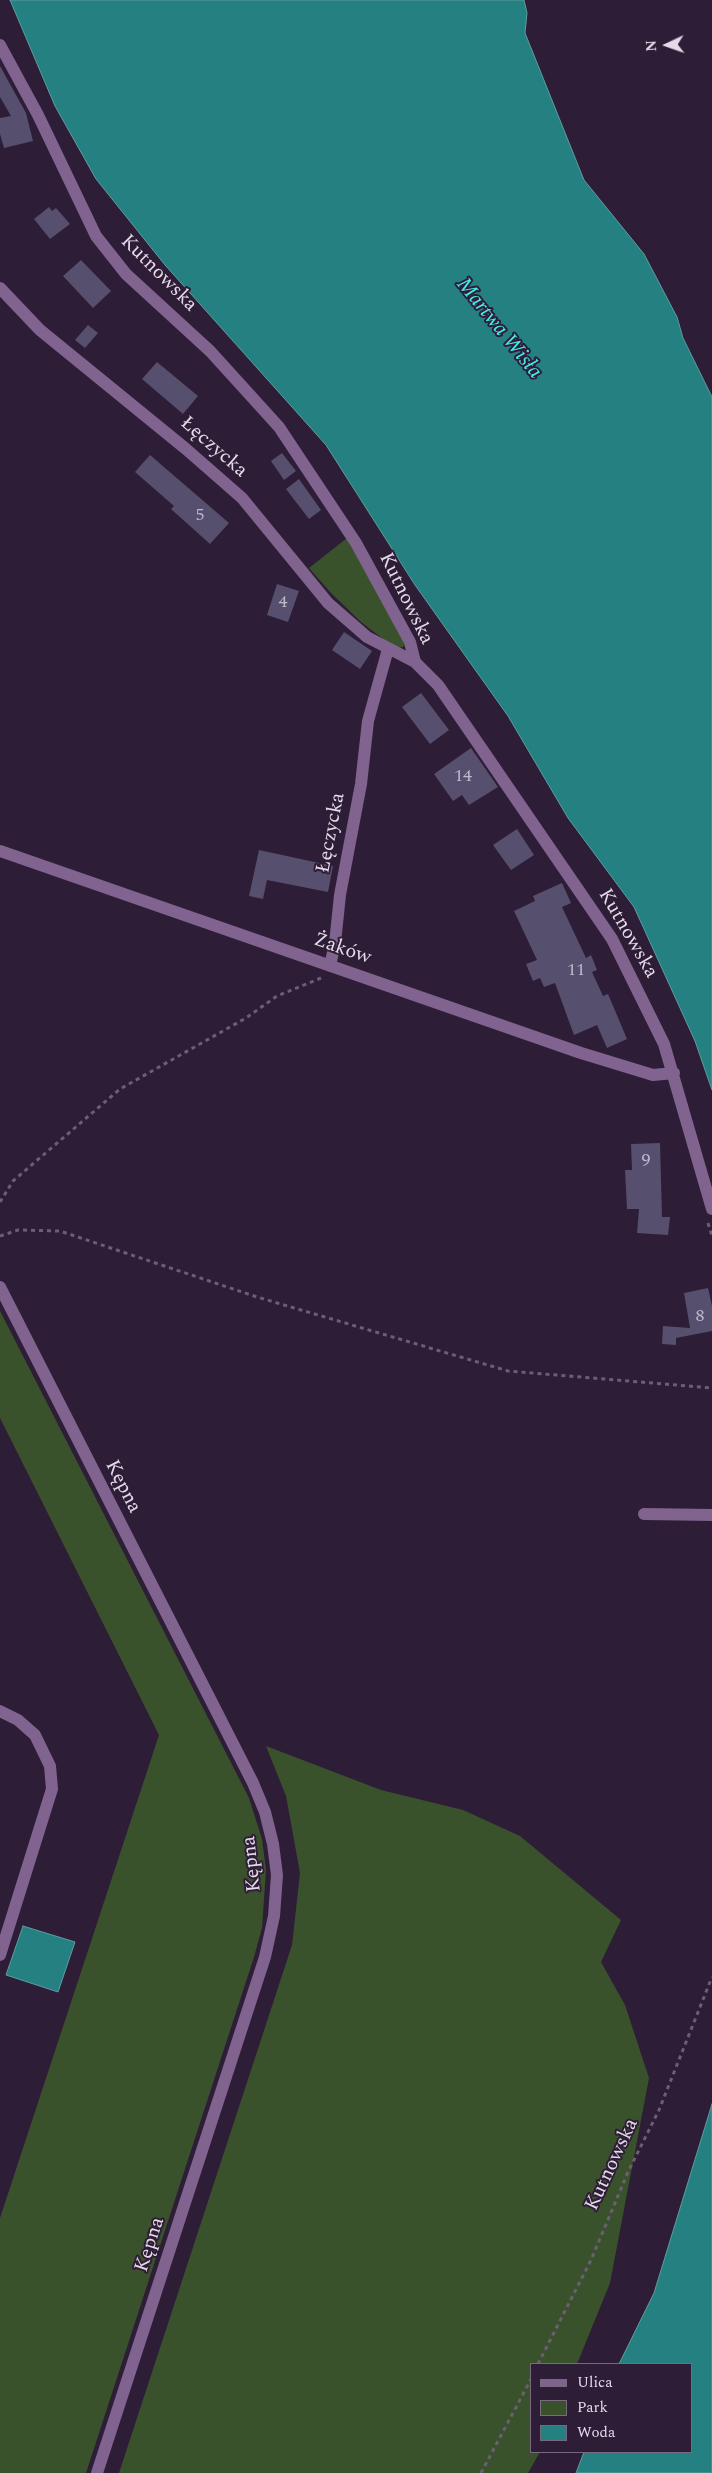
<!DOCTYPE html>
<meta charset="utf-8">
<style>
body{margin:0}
#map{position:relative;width:712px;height:2473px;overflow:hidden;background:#2e1d36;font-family:Spectral,serif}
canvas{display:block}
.legend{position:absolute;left:530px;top:2363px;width:162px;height:90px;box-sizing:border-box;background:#2e1d36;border:1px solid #77697e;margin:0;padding:6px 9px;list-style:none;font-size:15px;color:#e5daea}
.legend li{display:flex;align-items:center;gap:10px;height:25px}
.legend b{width:25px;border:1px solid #77697e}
.north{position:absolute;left:642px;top:20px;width:50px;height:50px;-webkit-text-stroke:4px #2e1d36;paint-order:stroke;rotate:267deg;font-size:14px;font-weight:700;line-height:20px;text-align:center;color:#e5daea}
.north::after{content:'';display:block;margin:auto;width:18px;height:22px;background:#e5daea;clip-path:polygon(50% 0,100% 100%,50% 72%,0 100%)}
</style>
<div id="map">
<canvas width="712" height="2473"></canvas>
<ul class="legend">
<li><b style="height:6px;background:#80638e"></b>Ulica</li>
<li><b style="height:14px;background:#3a522c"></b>Park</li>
<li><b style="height:14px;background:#258181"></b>Woda</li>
</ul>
<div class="north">N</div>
</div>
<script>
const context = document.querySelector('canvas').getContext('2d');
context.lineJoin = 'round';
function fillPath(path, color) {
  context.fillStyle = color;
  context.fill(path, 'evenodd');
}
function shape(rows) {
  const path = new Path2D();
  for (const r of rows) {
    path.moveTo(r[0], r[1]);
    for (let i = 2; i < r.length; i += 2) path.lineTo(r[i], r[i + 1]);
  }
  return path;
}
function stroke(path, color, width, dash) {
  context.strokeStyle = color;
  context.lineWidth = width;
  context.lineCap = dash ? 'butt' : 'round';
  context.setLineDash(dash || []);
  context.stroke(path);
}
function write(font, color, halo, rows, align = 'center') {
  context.font = font + ' Spectral,serif';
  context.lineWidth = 4;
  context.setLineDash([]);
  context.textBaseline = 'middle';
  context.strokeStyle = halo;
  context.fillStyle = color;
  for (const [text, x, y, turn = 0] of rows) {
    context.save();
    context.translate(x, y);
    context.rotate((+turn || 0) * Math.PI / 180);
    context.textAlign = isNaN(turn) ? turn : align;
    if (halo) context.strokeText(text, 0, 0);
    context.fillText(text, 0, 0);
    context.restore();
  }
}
fillPath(shape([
 [347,538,405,644,403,647,395,648,361,622,331,593,309,568],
 [0,1311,249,1798,262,1839,266,1870,262,1928,254,1957,86,2473,0,2473,0,2218,159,1735,0,1418],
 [266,1746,381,1790,463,1810,520,1836,621,1920,601,1962,625,2005,649,2078,610,2283,577,2364,531,2364,531,2452,540,2452,528,2473,119,2473,292,1945,300,1873,286,1796]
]), '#3a522c');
const water = shape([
 [10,0,524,0,527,13,525,33,584,180,644,254,677,317,683,338,712,397,712,1090,695,1041,634,907,568,818,508,716,415,585,326,445,165,265,96,179,55,106,10,0],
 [23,1926,75,1942,58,1992,6,1975,23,1926],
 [712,2104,712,2473,576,2473,584,2452,691,2452,691,2364,619,2364,654,2293,712,2104]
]);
fillPath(water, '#258181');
stroke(water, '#5f9ca0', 1);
fillPath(shape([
 [0,66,26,113,33,141,4,148,0,134,0,118,11,116,0,97],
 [49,207,52,211,56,208,70,224,50,239,34,219],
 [81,260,111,291,93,308,63,276],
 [88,325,98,333,85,348,75,340],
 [157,362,198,396,183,414,142,379],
 [282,453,296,471,284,480,271,461],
 [150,455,229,523,210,544,171,509,174,506,135,472],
 [299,479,321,510,309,519,286,489],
 [277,584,299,591,288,622,267,615],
 [344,632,372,651,360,669,332,650],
 [421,693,449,730,430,744,402,707],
 [471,748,498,787,469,805,462,795,453,801,434,774],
 [517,829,534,855,511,870,493,845],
 [259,850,333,866,328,892,267,880,263,899,249,896],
 [562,883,571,903,562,907,586,958,591,955,597,970,592,972,603,996,608,994,627,1039,607,1048,597,1025,574,1035,555,983,544,987,540,978,533,981,526,964,537,960,514,911,535,901,533,896],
 [660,1143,662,1217,670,1217,668,1235,637,1233,639,1209,627,1209,625,1170,632,1170,631,1144],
 [708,1288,712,1306,712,1331,676,1338,676,1345,662,1344,663,1326,690,1328,684,1293]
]), '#564f6e');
stroke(shape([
 [0,1202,13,1181,120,1089,246,1018,277,996,321,978],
 [708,1223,712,1236],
 [0,1236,18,1230,60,1231,257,1297,508,1371,712,1388],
 [538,2364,591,2260,628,2172,659,2110,712,1977],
 [481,2473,531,2379]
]), '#6d5e74', 3, [4, 4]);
stroke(shape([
 [0,45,38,115,96,236,126,274,210,351,279,427,356,543,410,642,415,662,438,685,612,939,664,1044,712,1209],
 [0,288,40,330,186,449,242,498,328,603,367,637,415,662],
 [0,851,581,1053,653,1075,674,1073],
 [330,966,335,943,340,895,361,784,368,721,388,649],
 [0,1287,253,1783,265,1812,273,1844,277,1875,274,1916,265,1957,97,2473],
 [644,1514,712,1515],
 [0,1711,18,1720,35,1735,50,1766,52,1789,0,1955]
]), '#80638e', 12);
write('18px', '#c1b7cb', null, [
 ["5",200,516],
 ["4",283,603],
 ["14",463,777],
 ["11",576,971],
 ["9",646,1161],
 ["8",700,1317]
]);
write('20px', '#e5daea', '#2e1d36', [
 ["Kutnowska",158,274,45],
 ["Łęczycka",213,448,41],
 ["Kutnowska",405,599,64],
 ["Łęczycka",332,833,-79],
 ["Kutnowska",627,934,60],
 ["Żaków",342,950,19],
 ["Kępna",122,1487,63],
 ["Kępna",253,1864,-96],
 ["Kutnowska",613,2165,-65],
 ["Kępna",151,2245,-72]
]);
write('italic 21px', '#43eded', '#2e1d36', [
 ["Martwa Wisła",498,329,51]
]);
</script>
